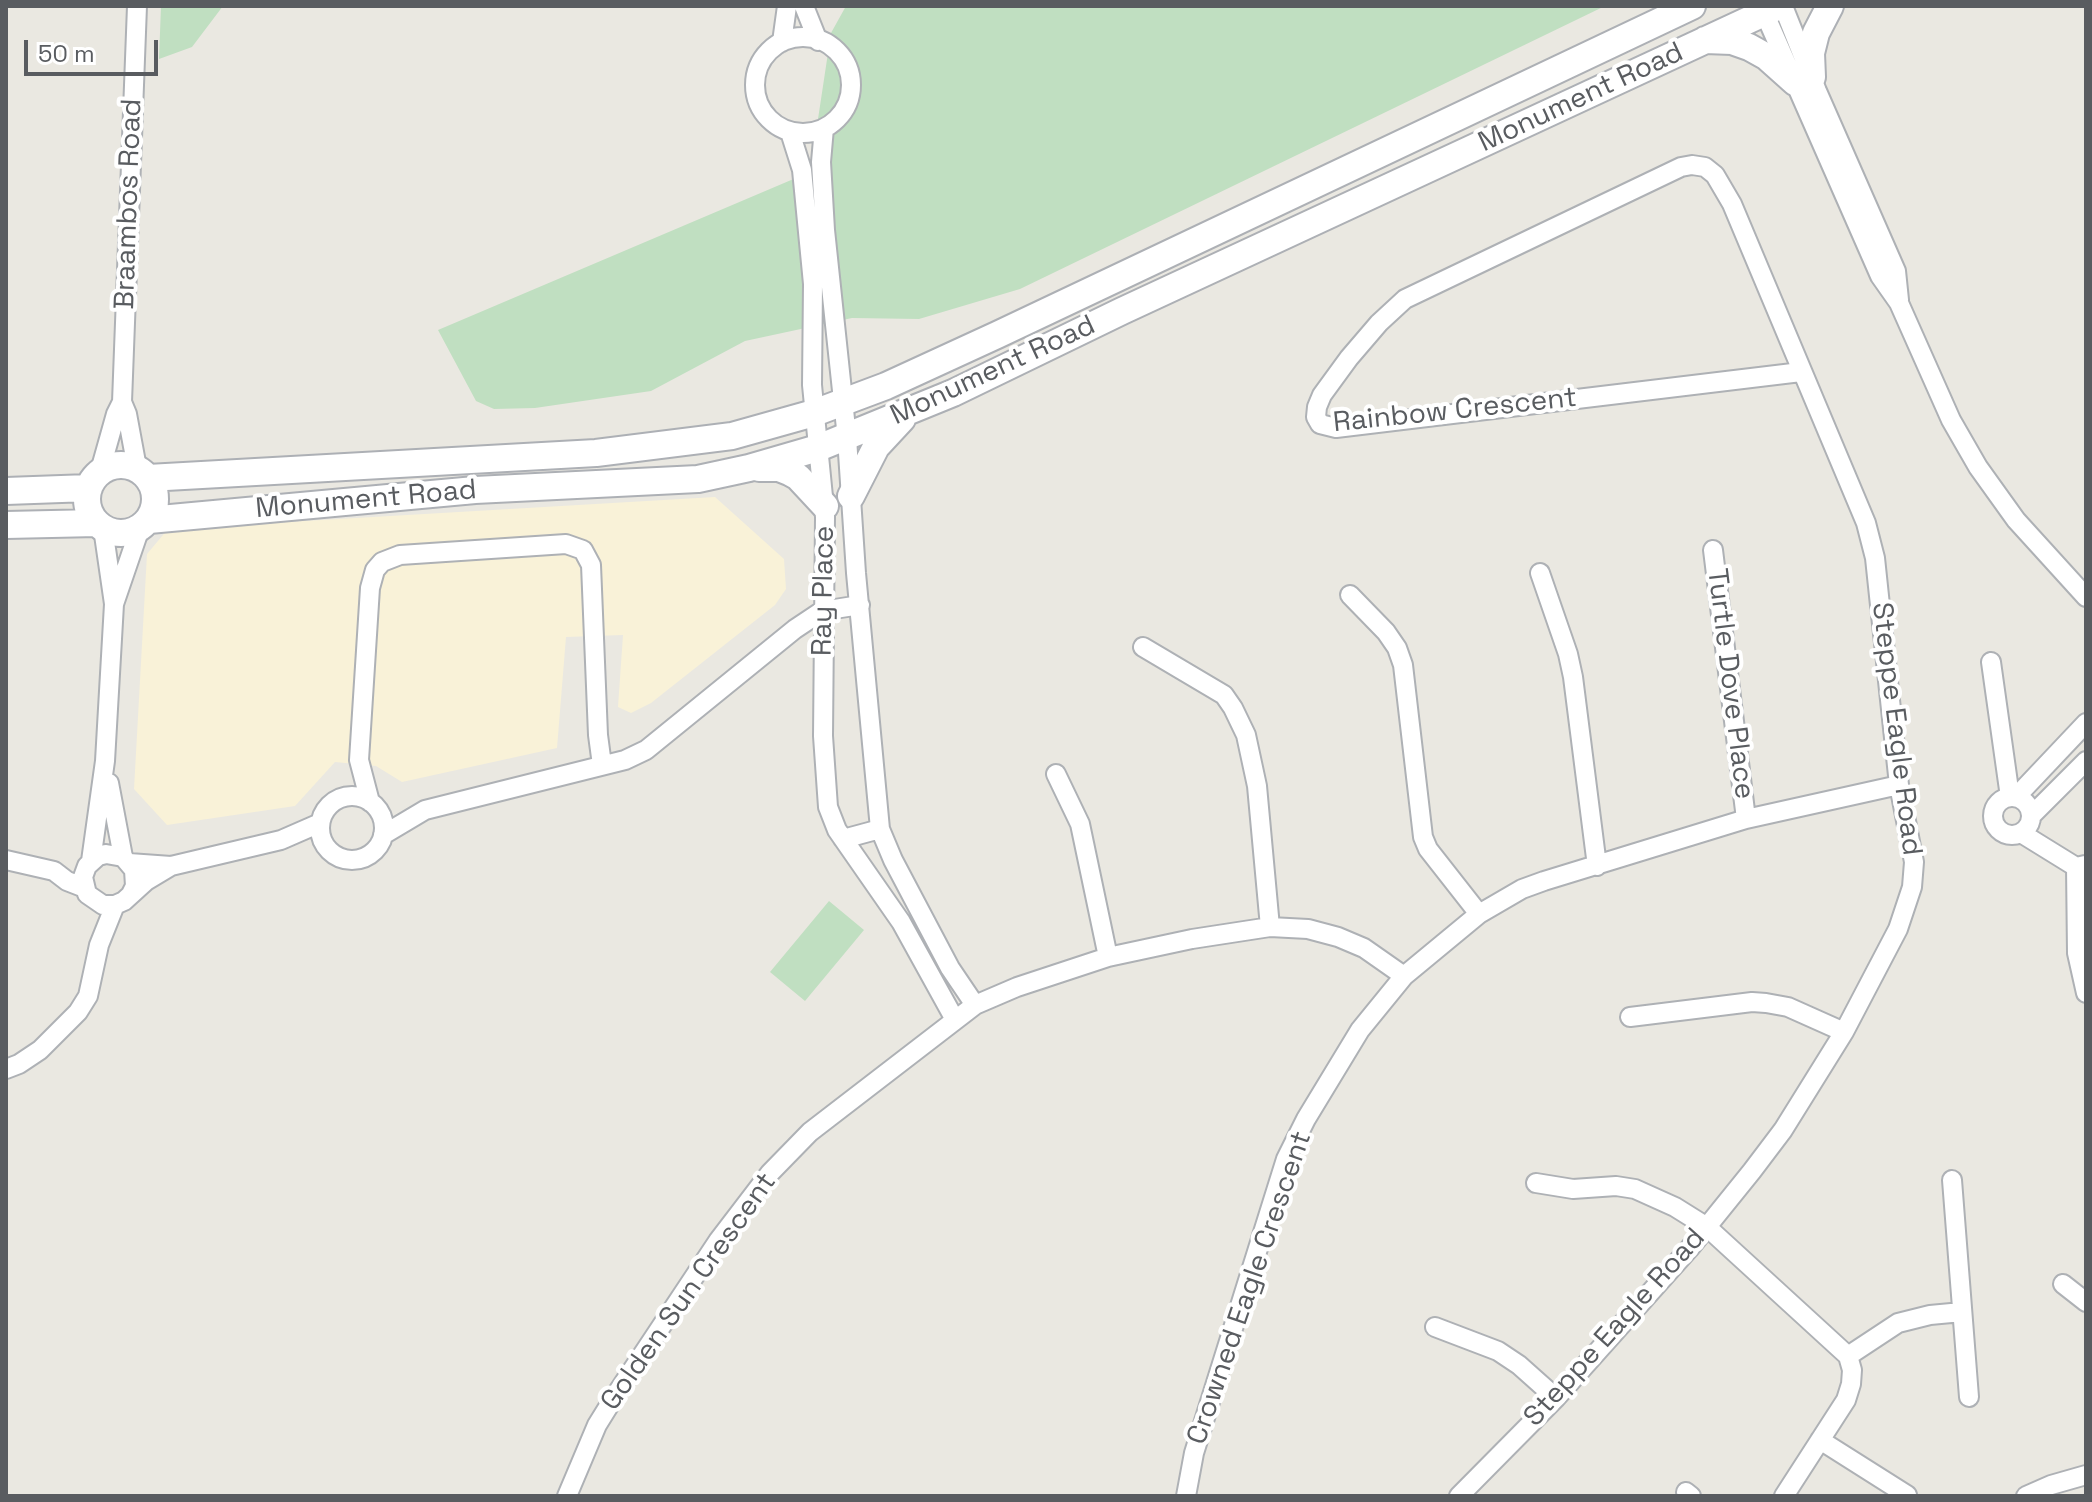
<!DOCTYPE html>
<style>
body{margin:0}
#map{position:relative;width:2092px;height:1502px;overflow:hidden;background:#eae8e1;font-family:"Space Grotesk",sans-serif}
canvas{display:block}
.frame{position:absolute;inset:0;border:8px solid #595c60;pointer-events:none}
.scale{position:absolute;left:24px;top:40px;width:134px;height:36px;box-sizing:border-box;border:4px solid #595c60;border-top:0;padding-left:10px;font-size:24px;line-height:28px;white-space:nowrap;color:#595c60;-webkit-text-stroke:6px #fff;paint-order:stroke}
</style>
<div id="map">
<canvas width="2092" height="1502"></canvas>
<div class="frame"></div>
<div class="scale">50 m</div>
</div>
<script>
const context = document.querySelector('canvas').getContext('2d');
context.lineJoin = 'round';
function fillPath(path, color) {
  context.fillStyle = color;
  context.fill(path, 'evenodd');
}
function shape(rows) {
  const path = new Path2D();
  for (const r of rows) {
    if (r.length === 3) {
      path.moveTo(r[0] + r[2], r[1]);
      path.arc(r[0], r[1], r[2], 0, 2 * Math.PI);
      continue;
    }
    path.moveTo(r[0], r[1]);
    for (let i = 2; i < r.length; i += 2) path.lineTo(r[i], r[i + 1]);
  }
  return path;
}
function stroke(path, color, width, dash) {
  context.strokeStyle = color;
  context.lineWidth = width;
  context.lineCap = dash ? 'butt' : 'round';
  context.setLineDash(dash || []);
  context.stroke(path);
}
function write(font, color, halo, rows, align = 'center') {
  context.font = font + ' "Space Grotesk",sans-serif';
  context.lineWidth = 8;
  context.setLineDash([]);
  context.textBaseline = 'middle';
  context.strokeStyle = halo;
  context.fillStyle = color;
  for (const [text, x, y, turn = 0] of rows) {
    context.save();
    context.translate(x, y);
    context.rotate((+turn || 0) * Math.PI / 180);
    context.textAlign = isNaN(turn) ? turn : align;
    if (halo) context.strokeText(text, 0, 0);
    context.fillText(text, 0, 0);
    context.restore();
  }
}
fillPath(shape([
 [715,497,784,559,786,589,775,605,651,703,631,713,618,707,623,635,566,637,557,748,402,782,376,766,335,762,295,806,167,825,134,789,147,554,168,529]
]), '#f9f2d8');
fillPath(shape([
 [161,6,223,6,192,47,159,59],
 [846,6,1605,6,1020,289,919,319,852,318,745,341,651,391,535,408,494,409,476,401,438,330,810,172,831,33],
 [829,901,864,930,805,1001,770,972]
]), '#c0dfc1');
const minor = shape([
 [804,6,818,41],
 [1783,6,1817,91,1896,271,1899,300],
 [1764,12,1880,276,1899,303,1951,420,1978,467,2016,520,2086,597],
 [803,85,48],
 [782,42,787,6],
 [824,128,821,162,825,230,847,438,856,573,880,829,893,860,950,968,975,1005],
 [790,132,802,170,813,284,812,385,825,517,823,736,828,807,837,830,901,922,954,1018],
 [137,468,127,414,122,402,137,6],
 [100,471,116,414,122,402],
 [1713,550,1746,819],
 [1540,573,1568,654,1573,677,1597,866],
 [1350,595,1386,632,1397,648,1403,665,1423,837,1428,849,1479,914],
 [114,604,140,528],
 [1143,647,1224,695,1233,708,1246,735,1257,786,1270,927],
 [1991,662,2010,797],
 [1056,774,1080,824,1108,957],
 [109,783,123,857],
 [352,828,32],
 [2012,816,19],
 [2016,797,2086,723],
 [370,802,359,760,370,588,375,570,382,562,400,555,566,544,583,550,591,565,598,735,602,765],
 [2032,815,2086,761],
 [2021,833,2076,867,2085,865],
 [383,835,425,810,625,760,646,750,795,629,822,611,860,605],
 [843,839,880,829],
 [6,860,54,871,67,881,85,888],
 [91,861,105,761,114,604,103,528],
 [129,863,171,866,281,840,320,823],
 [2076,867,2077,953,2086,993],
 [131,894,135,886,134,870,123,857,106,854,98,856,87,866,83,877,87,894,103,905,115,905,124,901,146,881,171,866],
 [1630,1017,1752,1002,1766,1003,1788,1007,1844,1032],
 [6,1069,19,1064,40,1050,78,1012,88,996,99,945,115,905],
 [1952,1180,1969,1397],
 [1536,1183,1573,1189,1616,1186,1635,1189,1675,1207,1707,1227,1848,1356],
 [2063,1284,2086,1302],
 [1435,1327,1498,1351,1519,1365,1556,1398],
 [1848,1356,1898,1323,1930,1315,1962,1312],
 [1820,1440,1907,1495],
 [1686,1492,1691,1496],
 [567,1496,597,1425,615,1396,718,1241,770,1173,810,1132,975,1005,1017,987,1108,957,1192,939,1270,927,1308,929,1338,937,1364,948,1404,976],
 [1186,1496,1194,1453,1286,1159,1306,1119,1360,1030,1404,976,1479,914,1522,889,1544,881,1746,819,1899,785],
 [1459,1496,1556,1398,1689,1249,1752,1171,1783,1130,1844,1032,1898,929,1912,887,1914,862,1899,785,1875,558,1866,523,1732,204,1715,175,1705,167,1692,165,1681,167,1405,299,1379,323,1349,358,1322,395,1317,407,1316,417,1320,424,1336,428,1801,372],
 [1784,1496,1846,1400,1851,1384,1852,1370,1848,1356],
 [2026,1496,2051,1485,2086,1475]
]);
const secondary = shape([
 [1705,40,1732,41,1749,47,1767,57,1795,82],
 [1812,77,1811,53,1816,33,1830,6],
 [121,499,34],
 [759,468,779,468,789,472,798,477,825,506],
 [148,478,596,453,732,436,814,413,886,386,997,335,1692,6],
 [6,491,89,488],
 [851,496,876,447,902,419],
 [149,520,475,490,698,479,749,468,818,448,953,393,1122,311,1779,6],
 [6,525,97,523]
]);
stroke(minor, '#aeb1b5', 22);
stroke(secondary, '#adb0b5', 30);
stroke(minor, '#fff', 18);
stroke(secondary, '#fff', 26);
write('28px', '#595c60', '#fff', [
 ["Monument Road",1581,98,-25],
 ["Braambos Road",129,204,-88],
 ["Monument Road",993,371,-25],
 ["Rainbow Crescent",1455,411,-6],
 ["Monument Road",366,500,-5],
 ["Ray Place",824,591,-89],
 ["Turtle Dove Place",1730,684,83],
 ["Steppe Eagle Road",1896,729,83],
 ["Crowned Eagle Crescent",1250,1288,-71],
 ["Golden Sun Crescent",689,1292,-55],
 ["Steppe Eagle Road",1615,1328,-48]
]);
</script>
